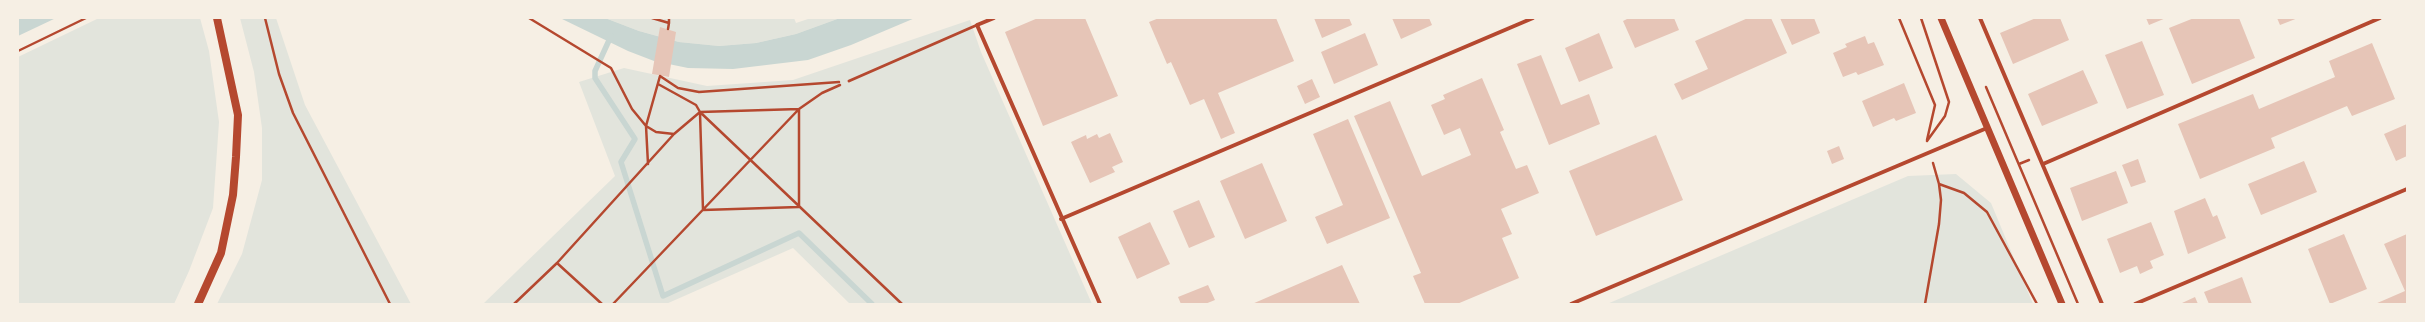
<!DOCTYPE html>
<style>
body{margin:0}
#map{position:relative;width:2425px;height:322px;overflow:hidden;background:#f6efe4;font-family:Quicksand,sans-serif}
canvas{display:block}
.frame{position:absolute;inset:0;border:19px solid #f6efe4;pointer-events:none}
</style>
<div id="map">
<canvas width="2425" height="322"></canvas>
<div class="frame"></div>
</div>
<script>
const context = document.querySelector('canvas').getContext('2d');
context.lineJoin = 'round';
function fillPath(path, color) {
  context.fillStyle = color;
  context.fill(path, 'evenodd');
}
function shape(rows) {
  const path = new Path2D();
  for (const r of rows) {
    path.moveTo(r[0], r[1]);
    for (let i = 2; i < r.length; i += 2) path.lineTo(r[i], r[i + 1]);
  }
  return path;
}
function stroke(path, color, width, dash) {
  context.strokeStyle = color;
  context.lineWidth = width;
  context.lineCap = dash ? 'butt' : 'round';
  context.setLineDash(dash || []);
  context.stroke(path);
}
fillPath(shape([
 [99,18,200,18,209,51,219,122,213,208,189,271,174,304,18,304,18,57],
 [240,18,276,18,305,105,411,304,217,304,242,254,262,180,262,128,254,72],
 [605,18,794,18,796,23,811,18,840,18,796,34,756,43,719,46,679,42,639,31],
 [970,20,981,52,1092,304,850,304,793,248,666,304,483,304,615,176,579,82,624,68,707,86,793,80],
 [1956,174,1991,203,2033,304,1607,304,1908,176]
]), '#e2e4dc');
fillPath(shape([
 [18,18,56,18,18,36],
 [560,18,605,18,639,31,679,42,719,46,756,43,796,34,840,18,915,18,851,45,808,60,733,69,688,68,654,61,628,51]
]), '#c9d6d2');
stroke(shape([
 [611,36,595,71,595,78,635,139,621,162,663,296,799,233,872,304]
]), '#c9d6d2', 5.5);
fillPath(shape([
 [1038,18,1085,18,1118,96,1043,126,1005,32],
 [1159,18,1276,18,1294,61,1218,93,1235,133,1221,139,1204,99,1190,105,1171,62,1167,64,1149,22],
 [1314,18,1349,18,1352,25,1322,38],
 [1392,18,1429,18,1432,25,1401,39],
 [1629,18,1674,18,1679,30,1635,48,1623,21],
 [1748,18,1771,18,1787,53,1682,100,1674,84,1708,69,1695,41],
 [1780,18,1814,18,1820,33,1792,45],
 [2036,18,2060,18,2069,40,2013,64,2000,33],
 [2146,18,2166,18,2149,25],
 [2194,18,2239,18,2255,58,2192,84,2169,28],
 [2277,18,2298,18,2280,25],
 [660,27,676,32,669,77,652,74],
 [1365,33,1378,65,1334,84,1321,52],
 [1599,33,1613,68,1579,82,1565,48],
 [1865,36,1868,44,1874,42,1884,65,1858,75,1856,72,1843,77,1833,53,1847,47,1845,44],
 [2142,41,2164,95,2127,109,2105,55],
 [2372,43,2395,99,2352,116,2347,106,2271,138,2275,148,2200,179,2178,124,2253,94,2259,109,2335,77,2329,61],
 [1541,55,1561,105,1589,94,1600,124,1549,145,1517,64],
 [2083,70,2098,103,2042,126,2028,94],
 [1482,78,1504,130,1500,132,1516,169,1527,165,1539,193,1501,209,1512,234,1502,238,1519,278,1457,304,1425,304,1413,276,1421,273,1354,116,1390,101,1422,176,1471,155,1460,128,1444,135,1431,105,1445,99,1443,95],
 [1312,79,1320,97,1305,104,1297,86],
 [1904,83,1916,113,1896,121,1894,118,1873,127,1862,101],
 [1348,119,1390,218,1327,244,1315,217,1343,205,1313,134],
 [2407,124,2407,156,2396,161,2384,134],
 [1110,133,1123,162,1112,167,1115,172,1090,183,1071,142,1086,135,1087,139,1097,134,1099,138],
 [1656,135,1683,200,1596,236,1569,171],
 [1839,146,1844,159,1832,164,1827,151],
 [2138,159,2146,182,2131,187,2122,165],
 [2304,161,2317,192,2261,215,2248,184],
 [1262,163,1287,221,1245,239,1220,181],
 [2116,171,2128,203,2082,221,2070,188],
 [2205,198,2213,217,2217,215,2226,238,2188,254,2174,211],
 [1199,200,1215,237,1189,248,1173,211],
 [1150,222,1170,264,1137,279,1118,237],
 [2151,222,2164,255,2150,261,2153,268,2140,274,2137,266,2120,273,2107,239],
 [2344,234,2367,289,2330,304,2308,249],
 [2407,234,2407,304,2375,304,2405,291,2384,244],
 [1342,265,1360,304,1252,304],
 [2242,277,2252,304,2209,304,2204,292],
 [1208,285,1215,300,1205,304,1181,304,1178,297],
 [2195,297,2198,304,2183,304,2182,303]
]), '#e6c5b7');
stroke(shape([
 [265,18,279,74,293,113,390,304],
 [529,18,611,68,632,109,646,126,656,132,674,134],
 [652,18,669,23,668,29],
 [1899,18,1935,105,1927,140],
 [1921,18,1949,102,1945,116,1927,141],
 [669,23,669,18],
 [18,51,86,18],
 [658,84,696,105,700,112,902,304],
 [1986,87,2078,304],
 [799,109,799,206],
 [700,113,703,210,799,207],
 [1933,163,1939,184,1964,193,1987,212,2037,304],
 [648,164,646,126,660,76,678,88,699,92,839,82],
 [2019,164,2029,160],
 [514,304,557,263],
 [602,304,557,263,674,134,700,112,799,109],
 [613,304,799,109,822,93,840,85],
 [1925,304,1939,224,1941,200,1939,184]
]), '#b5482f', 2.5);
stroke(shape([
 [849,81,977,25]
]), '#b5482f', 3);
stroke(shape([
 [994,18,977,25,1100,304],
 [1980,18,2102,304],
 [2043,164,2380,18],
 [1061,219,1533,18],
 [1571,304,1987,128],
 [2135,304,2407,189]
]), '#b5482f', 4);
stroke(shape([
 [1941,18,2062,304]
]), '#b5482f', 7);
stroke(shape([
 [198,304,221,253,233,195,236,157,238,115,217,18]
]), '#b5482f', 8);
</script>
